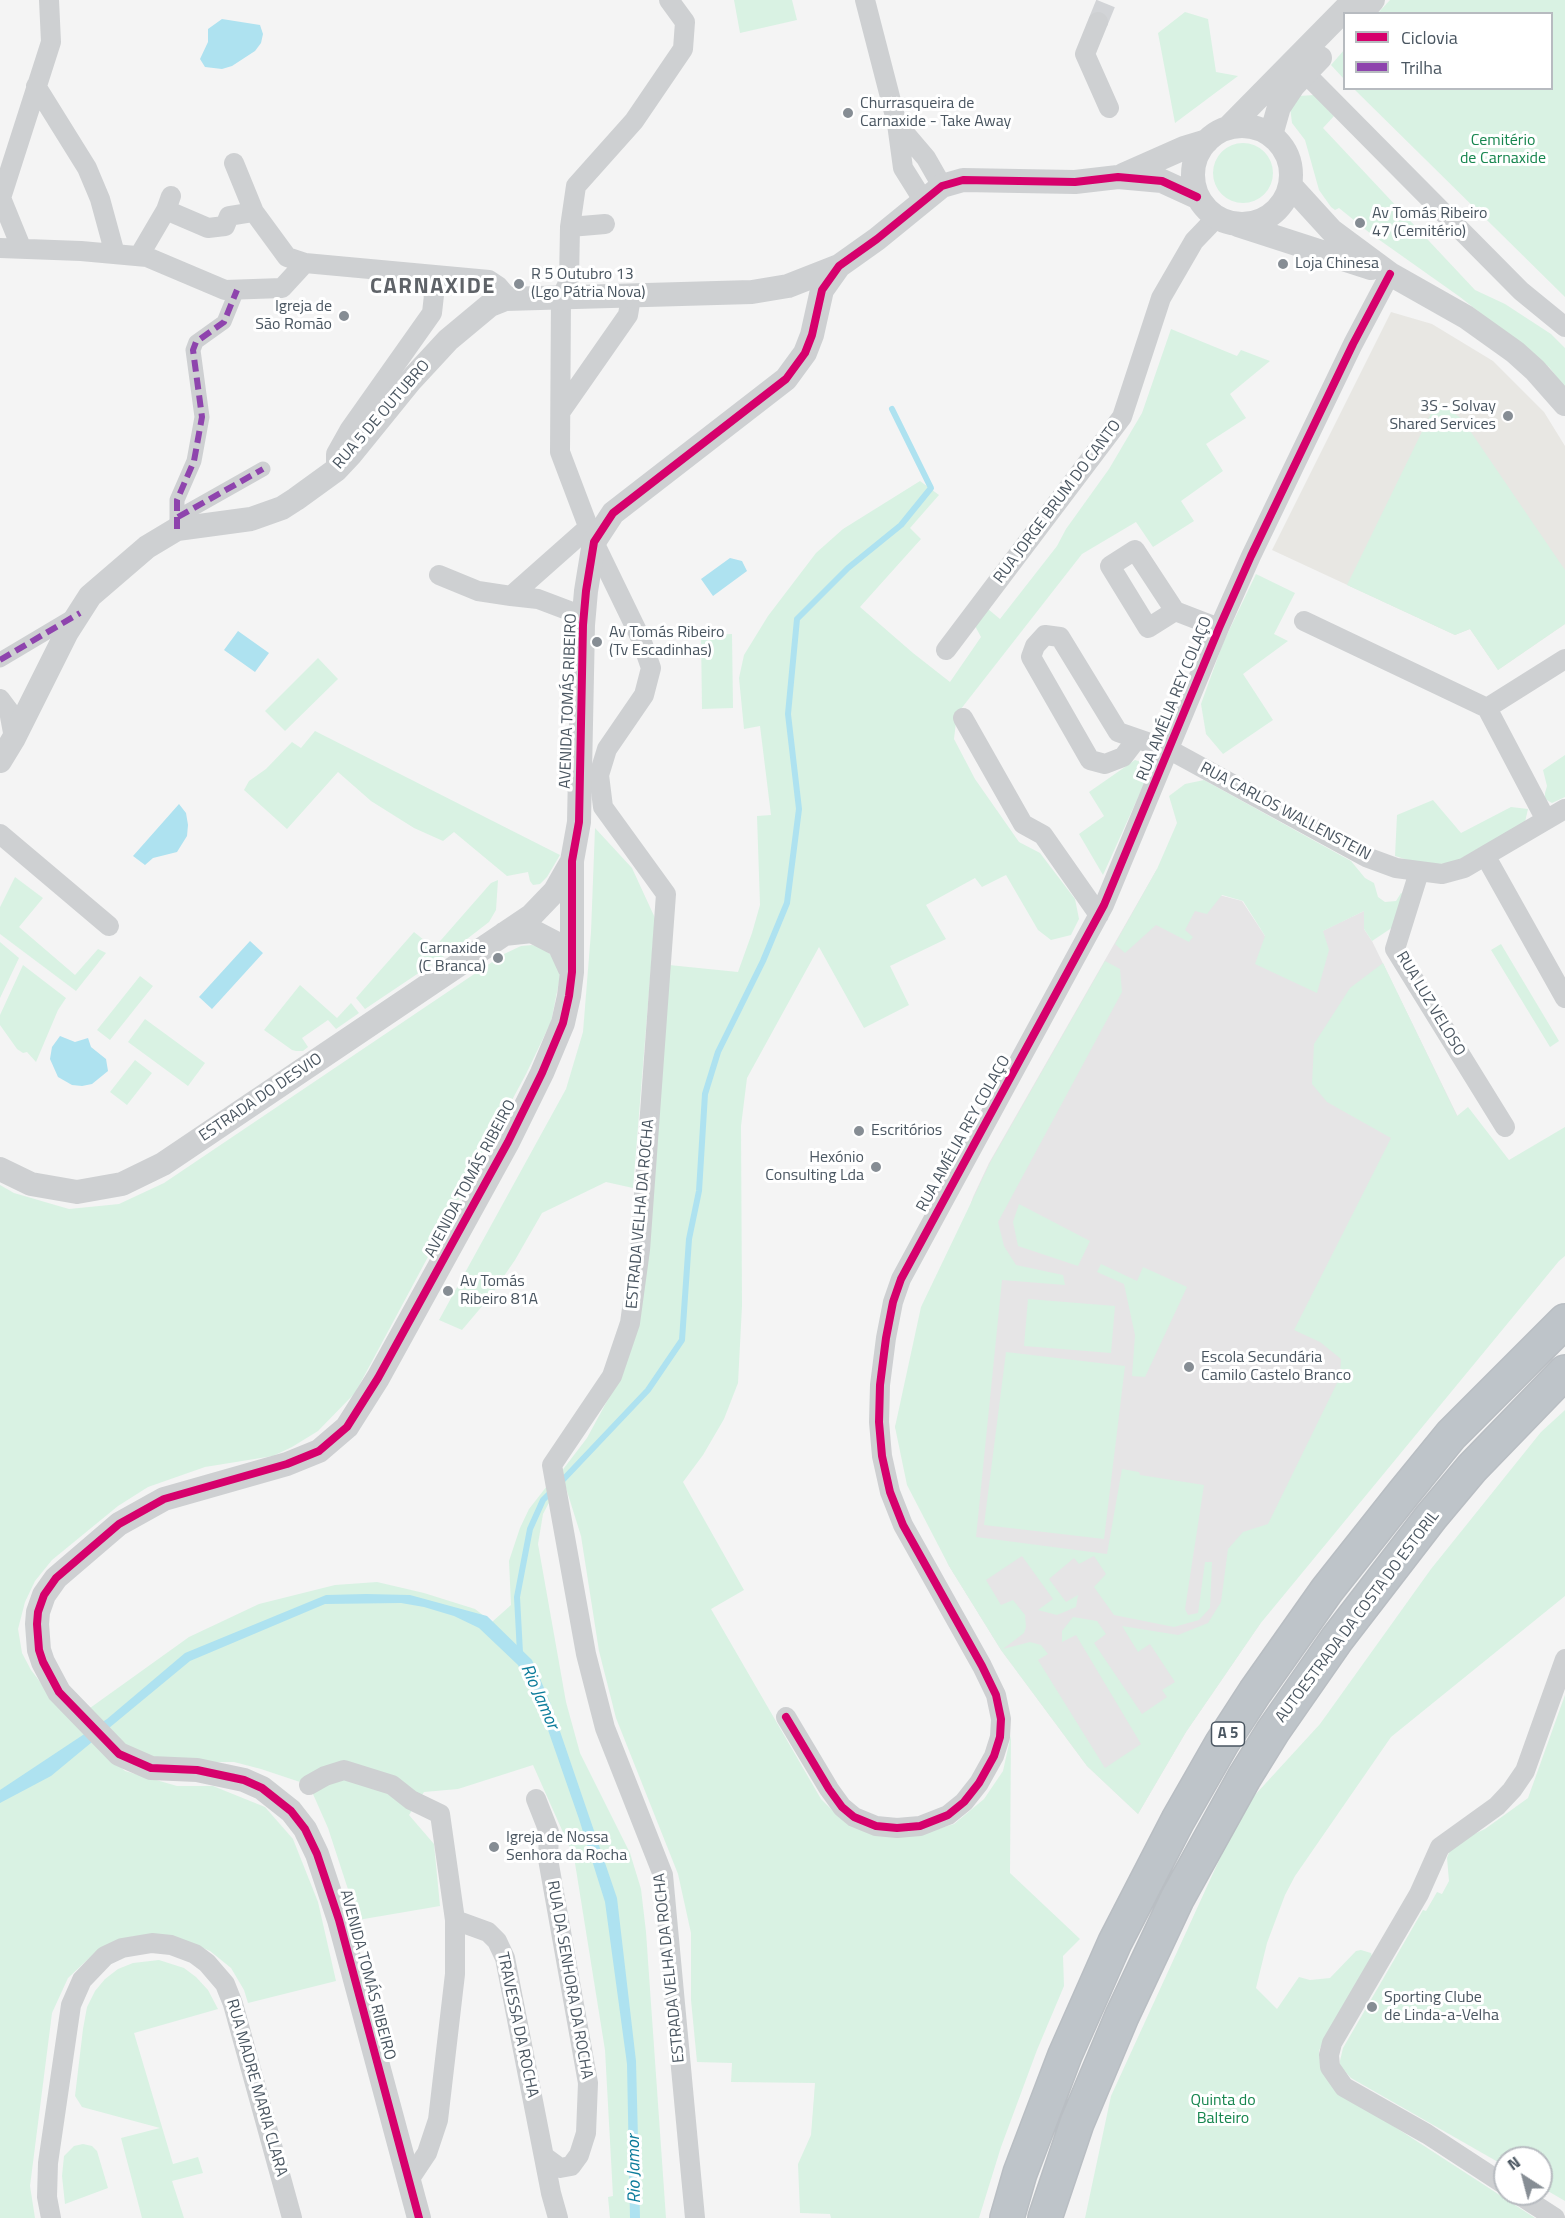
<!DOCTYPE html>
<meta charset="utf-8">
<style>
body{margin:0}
#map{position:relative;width:1565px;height:2218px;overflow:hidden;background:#f4f4f4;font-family:"Titillium Web",sans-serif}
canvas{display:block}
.legend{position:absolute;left:1343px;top:12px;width:210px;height:78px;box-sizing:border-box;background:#fff;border:2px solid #b7bbc0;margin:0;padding:8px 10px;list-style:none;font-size:18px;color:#4a5661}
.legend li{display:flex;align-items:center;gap:12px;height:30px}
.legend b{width:30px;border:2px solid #b7bbc0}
.north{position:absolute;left:1493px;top:2146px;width:60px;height:60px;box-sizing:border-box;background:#fff;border:2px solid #b7bbc0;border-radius:50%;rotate:324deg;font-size:16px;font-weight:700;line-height:24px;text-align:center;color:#4a5661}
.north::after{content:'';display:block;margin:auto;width:21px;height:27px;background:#868d94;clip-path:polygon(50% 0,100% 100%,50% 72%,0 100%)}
</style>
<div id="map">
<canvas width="1565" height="2218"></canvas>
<ul class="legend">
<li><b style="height:8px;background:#d6006c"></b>Ciclovia</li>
<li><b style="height:8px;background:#8e44ad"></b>Trilha</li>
</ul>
<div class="north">N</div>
</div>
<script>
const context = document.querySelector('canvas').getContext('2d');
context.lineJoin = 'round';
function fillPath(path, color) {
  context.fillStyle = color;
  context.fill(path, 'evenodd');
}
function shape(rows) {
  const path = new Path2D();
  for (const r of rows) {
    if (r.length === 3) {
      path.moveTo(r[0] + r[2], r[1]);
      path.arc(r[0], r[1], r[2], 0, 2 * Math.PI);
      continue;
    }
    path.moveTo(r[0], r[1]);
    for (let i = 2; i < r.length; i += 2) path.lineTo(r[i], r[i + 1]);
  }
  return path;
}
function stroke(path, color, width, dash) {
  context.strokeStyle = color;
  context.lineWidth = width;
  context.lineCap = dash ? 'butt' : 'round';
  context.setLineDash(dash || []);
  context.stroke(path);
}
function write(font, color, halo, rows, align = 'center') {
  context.font = font + ' "Titillium Web",sans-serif';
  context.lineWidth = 6;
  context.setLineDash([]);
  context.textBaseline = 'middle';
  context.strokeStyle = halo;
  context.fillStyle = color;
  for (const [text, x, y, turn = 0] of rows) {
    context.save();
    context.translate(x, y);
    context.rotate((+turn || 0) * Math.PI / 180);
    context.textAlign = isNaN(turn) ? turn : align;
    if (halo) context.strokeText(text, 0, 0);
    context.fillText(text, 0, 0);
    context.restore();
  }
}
fillPath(shape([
 [1391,312,1432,324,1493,361,1544,412,1565,446,1565,624,1498,670,1470,629,1455,635,1272,550]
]), '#e8e7e3');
fillPath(shape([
 [1157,869,1204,891,1242,901,1265,936,1322,931,1364,911,1364,929,1372,941,1458,1117,1260,1624,1186,1732,1138,1814,1087,1766,1001,1650,949,1566,937,1541,895,1427,973,1197,989,1163]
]), '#e6e5e6');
fillPath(shape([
 [734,0,792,0,797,20,740,33],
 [1390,0,1565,0,1565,297,1354,89,1552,88,1552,14,1378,13],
 [1185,12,1208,19,1216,72,1238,76,1175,123,1158,33],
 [1344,50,1344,79,1331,65],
 [1314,95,1334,116,1323,128,1475,290,1505,304,1551,334,1565,348,1565,388,1549,367,1460,297,1371,234,1339,208,1335,210,1331,207,1319,190,1305,140,1292,123,1290,107,1299,96],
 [1243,173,30],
 [1171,329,1237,356,1241,350,1270,361,1230,394,1246,418,1206,444,1223,471,1181,501,1194,521,1153,547,1136,522,1082,554,957,714,954,739,975,779,1019,842,1040,853,1075,899,1079,919,1071,935,1051,940,1038,930,1006,875,982,887,975,878,926,905,946,939,890,966,909,1005,864,1028,819,947,747,1078,741,1126,742,1306,738,1383,724,1419,703,1455,683,1482,744,1590,711,1609,821,1799,837,1815,873,1834,915,1836,954,1824,984,1799,1003,1771,1011,1735,1010,1873,1080,1939,1063,1956,1064,1986,1037,2050,1001,2147,979,2218,831,2218,830,2214,800,2213,798,2164,811,2135,815,2083,731,2082,732,2063,697,2062,691,2000,691,1933,678,1874,616,1718,599,1651,581,1536,561,1472,587,1438,625,1368,669,965,738,972,752,933,760,905,757,816,771,815,760,726,744,729,739,678,744,655,768,616,816,553,843,529,920,481,939,495,910,528,921,539,860,607,913,653,950,682,981,637,975,626,988,609,1000,619,1057,546,1066,529,1109,469,1142,413],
 [1437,401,1462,419,1565,570,1565,624,1498,670,1470,629,1455,635,1347,585],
 [1256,574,1295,593,1274,634,1288,641,1243,674,1273,720,1223,754,1206,734,1201,704,1223,643],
 [732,634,733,708,702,709,701,635],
 [318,658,338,679,285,731,265,711],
 [315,731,560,855,547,877,540,884,533,885,530,881,528,872,507,876,454,832,443,841,414,828,371,801,338,772,287,829,244,790,249,781,266,769,292,742,301,748],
 [1565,755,1565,797,1552,803,1545,799,1545,793,1547,786,1543,770],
 [1135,760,1144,763,1146,771,1144,784,1103,875,1079,834,1104,816,1089,792],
 [1204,780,1351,861,1365,878,1374,883,1378,897,1385,902,1396,901,1401,893,1407,896,1393,927,1372,941,1364,929,1364,911,1323,931,1329,950,1317,993,1255,964,1265,936,1243,901,1222,895,1207,914,1195,911,1185,930,1193,937,1189,942,1156,925,1125,953,1115,944,1157,869,1177,823,1169,796,1185,784],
 [1433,800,1461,833,1511,807,1528,809,1525,822,1453,863,1424,865,1395,856,1397,815],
 [595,828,632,868,655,918,633,1188,606,1182,542,1213,515,1260,489,1298,462,1330,439,1320,566,1089,583,1032,591,932],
 [15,877,43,898,19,927,75,975,98,949,106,953,76,991,0,934,0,907],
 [498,880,496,910,489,922,450,952,365,1009,356,998,414,932,434,948,491,883],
 [0,942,19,958,0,998],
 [1501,944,1559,1041,1550,1047,1491,950],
 [532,945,543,948,552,956,557,965,560,976,558,987,551,1022,526,1074,355,1393,318,1431,292,1447,273,1456,205,1467,148,1487,118,1506,52,1560,35,1581,25,1602,18,1629,22,1653,31,1670,57,1704,125,1771,177,1786,213,1786,265,1807,293,1839,318,1902,336,1981,248,2003,244,1990,231,1968,210,1951,173,1936,134,1936,99,1949,68,1978,52,2013,30,2186,35,2218,0,2218,0,1185,14,1193,69,1209,119,1204,164,1183,504,954,521,946],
 [1105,961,1120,969,1122,992,998,1222,1004,1246,1016,1265,1063,1275,1065,1285,1002,1280,976,1537,1107,1554,1122,1469,1139,1472,1140,1475,1204,1485,1185,1609,1188,1615,1198,1613,1205,1562,1212,1562,1210,1608,1199,1620,1174,1627,1114,1615,1094,1587,1106,1574,1094,1556,1079,1564,1074,1558,1049,1579,1066,1602,1078,1595,1076,1607,1057,1615,1038,1610,1053,1599,1022,1556,986,1580,1001,1605,1013,1600,1025,1615,1026,1627,1024,1633,1003,1649,1030,1642,1041,1645,1048,1654,1038,1660,1105,1768,1141,1744,1076,1635,1062,1642,1062,1631,1073,1617,1097,1621,1106,1634,1094,1643,1142,1714,1167,1697,1162,1690,1175,1682,1150,1644,1138,1652,1122,1626,1178,1635,1208,1623,1221,1602,1228,1549,1243,1532,1268,1524,1340,1377,1341,1359,1320,1342,1294,1330,1391,1138,1327,1102,1312,1084,1314,1044,1350,988,1383,963,1457,1116,1468,1107,1509,1160,1565,1127,1565,1256,1559,1261,1260,1624,1186,1732,1138,1814,1087,1766,1001,1650,949,1566,907,1485,895,1427,921,1307,991,1161],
 [23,965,66,998,58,1010,36,1062,27,1052,23,1053,17,1049,0,1025,0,1015],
 [140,976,153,986,110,1040,97,1030],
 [300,985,337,1018,351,1003,359,1013,336,1029,328,1020,302,1038,308,1047,303,1051,296,1051,292,1050,264,1030],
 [145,1019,205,1063,188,1086,128,1042],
 [135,1060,152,1073,127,1105,110,1092],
 [1019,1204,1090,1241,1078,1266,1018,1246,1013,1222],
 [1101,1264,1137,1281,1143,1267,1187,1287,1145,1377,1132,1376,1135,1335,1124,1284,1097,1272],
 [1028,1299,1115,1306,1111,1353,1024,1346],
 [1006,1352,1125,1366,1104,1539,984,1525],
 [1565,1410,1565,1596,1391,1737,1295,1876,1285,1895,1267,1943,1256,1988,1277,2009,1299,1977,1310,1980,1330,1978,1356,1951,1361,1950,1371,1953,1373,1959,1324,2039,1319,2051,1320,2062,1323,2073,1338,2090,1535,2218,1085,2218,1111,2096,1243,1808,1320,1724,1431,1569,1541,1432],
 [547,1486,552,1497,543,1514,538,1544,566,1702,580,1753,630,1853,641,1889,646,1932,666,2218,610,2218,608,2197,613,2196,605,2050,574,1857,533,1765,458,1789,424,1792,409,1815,434,1844,440,1906,358,1920,328,1828,309,1785,261,1769,234,1762,173,1762,151,1759,128,1747,90,1708,189,1637,259,1604,335,1585,377,1582,424,1593,475,1609,492,1622,511,1605,509,1561,520,1528,529,1509],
 [1565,1695,1565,2201,1541,2187,1541,2158,1505,2158,1505,2166,1351,2078,1339,2065,1343,2048,1423,1910,1426,1911,1437,1892,1442,1894,1449,1881,1447,1858,1452,1844,1485,1829,1528,1798],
 [159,1960,184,1968,196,1977,208,1990,218,2009,134,2033,173,2164,198,2157,203,2173,172,2181,184,2218,142,2218,121,2138,160,2128,82,2107,75,2096,83,2029,87,2007,95,1991,105,1979,118,1969,133,1963],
 [83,2144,92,2146,97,2151,108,2188,65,2204,62,2176,64,2156,74,2146]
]), '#d9f2e3');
fillPath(shape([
 [222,19,260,25,263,34,261,43,255,51,232,66,222,69,205,67,200,59,208,42,208,29],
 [730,558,742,561,747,571,713,596,701,579],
 [238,631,269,653,255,672,224,650],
 [179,804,186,813,188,825,187,836,177,852,153,858,145,865,133,856],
 [250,941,263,953,212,1009,199,997],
 [60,1036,75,1042,88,1038,91,1047,106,1059,108,1071,92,1084,82,1086,72,1085,58,1077,50,1059,52,1047],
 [366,1594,410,1595,487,1616,532,1660,550,1702,617,1898,636,2061,640,2218,630,2218,627,2064,605,1902,579,1819,540,1707,518,1665,479,1628,454,1616,424,1607,401,1603,325,1604,190,1661,51,1776,0,1803,0,1790,107,1719,185,1653,326,1595]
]), '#aee2f0');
stroke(shape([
 [559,1484,648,1390,682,1340,689,1239,699,1191,705,1094,718,1052,763,961,787,903,799,809,788,714,797,619,848,568,901,525,931,488,892,409],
 [520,1653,517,1597,530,1529,543,1500,552,1491]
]), '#aee2f0', 6);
stroke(shape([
 [1098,22,1107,0]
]), '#d2d4d7', 20, [20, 10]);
const motorway = shape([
 [1007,2218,1020,2173,1065,2055,1115,1942,1178,1820,1222,1743,1255,1692,1327,1590,1403,1494,1451,1435,1565,1321],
 [1045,2218,1077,2123,1122,2016,1177,1899,1244,1778,1273,1731,1337,1639,1431,1517,1472,1468,1565,1372]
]);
stroke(motorway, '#b9bec3', 36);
stroke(shape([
 [178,517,263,469],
 [177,529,177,500,194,461,202,417,193,350,196,342,224,322,237,290],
 [0,660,74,616]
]), '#ced0d2', 15);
stroke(shape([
 [669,0,685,22,683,49,634,121,576,186,570,227,569,281,561,298,560,452,594,542,641,639,651,668,644,695,607,749,599,775,603,807,666,894,640,1250,630,1323,612,1376,552,1465,586,1654,605,1728,663,1875,695,2218],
 [865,0,897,124,903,168,923,200],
 [1098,22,1085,54,1109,108],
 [1305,73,1521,291,1565,327],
 [36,86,87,168,100,199,115,254],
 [897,124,926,158,942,186],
 [234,163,254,212,287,257,305,263],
 [166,210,208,228,225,226,229,216,254,212],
 [570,227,605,224],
 [21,247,1,198,51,42,49,0],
 [0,248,81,251,147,257,225,290,282,288,305,263,489,280,498,286,504,293,505,299],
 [139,256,166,210,171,196],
 [561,411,628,315,631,297],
 [336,470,336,454,350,429,432,313,434,295,424,274],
 [439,575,478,591,511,596,590,526],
 [511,596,538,599,575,613,583,625],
 [1175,611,1135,550,1110,566,1148,628,1175,611,1219,628],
 [1304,621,1487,708,1546,820],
 [946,650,1122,417,1161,298,1194,241,1216,218],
 [0,699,9,711,14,738],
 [1487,708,1565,659],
 [963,718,1023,824,1043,835,1099,915],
 [1136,740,1123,757,1105,764,1090,760,1031,657,1035,646,1045,635,1060,637,1118,732,1170,750,1366,857,1396,868,1442,874,1464,868,1565,809],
 [0,834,109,926],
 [1486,857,1565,998],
 [1419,872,1395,949,1505,1127],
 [786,1717,829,1789,842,1807,854,1817,876,1826,897,1828,920,1826,948,1815,964,1802,979,1783,994,1756,1000,1737,1001,1719,996,1695,982,1666,903,1525,890,1492,882,1456,879,1422,880,1385,886,1338,893,1302,901,1279,1104,905,1219,628,1251,556,1353,344,1390,274],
 [309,1785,325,1776,344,1770,392,1785,411,1800,440,1814,455,1920,455,1974,438,2120,427,2153,409,2180],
 [536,1799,549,1832,548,1859,588,2083,586,2133,579,2155,571,2166,560,2168,545,2157],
 [455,1920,488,1932,497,1941,505,1958,551,2193,558,2218],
 [1505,2185,1427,2134,1344,2087,1330,2067,1329,2055,1332,2043,1419,1894,1440,1847,1497,1806,1512,1790,1525,1771,1565,1659],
 [1518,2194,1555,2218],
 [51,2218,47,2197,48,2163,71,2005,82,1980,105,1956,122,1948,152,1943,171,1945,195,1954,207,1963,225,1984,233,2004,292,2218]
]), '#ced0d2', 20);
stroke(shape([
 [1361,14,1373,0],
 [1242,175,49],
 [1228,128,1354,0],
 [1271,135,1279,107,1293,86,1320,58],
 [1123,175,1184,148,1207,141],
 [1290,185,1332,231,1390,274,1466,317,1515,352,1535,370,1565,404],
 [1238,225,1371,268],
 [0,761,14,738,67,632,90,596,147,547,177,529,251,519,282,508,296,499,336,470,351,454,411,380,448,340,490,305,505,299,752,292,788,286,839,266],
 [504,934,532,931,559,945,570,969],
 [0,1169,31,1184,77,1192,122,1184,163,1164,531,916,555,891,571,863],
 [419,2218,339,1920,317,1854,305,1829,291,1811,262,1788,244,1780,197,1770,151,1768,119,1754,59,1692,43,1662,39,1650,37,1624,38,1612,44,1595,56,1578,119,1524,164,1499,287,1464,319,1451,347,1427,378,1378,508,1142,542,1073,563,1023,569,996,572,972,572,861,579,822,583,625,586,591,594,542,613,513,786,379,805,353,812,335,822,290,839,266,877,239,942,186,963,180,1075,182,1118,177,1162,181,1197,197]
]), '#ced0d2', 24);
stroke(motorway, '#bec4c9', 33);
stroke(shape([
 [178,517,263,469],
 [177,529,177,500,194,461,202,417,193,350,196,342,224,322,237,290],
 [0,660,80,613]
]), '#8e44ad', 6, [12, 6]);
stroke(shape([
 [786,1717,829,1789,842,1807,854,1817,876,1826,897,1828,920,1826,948,1815,964,1802,979,1783,994,1756,1000,1737,1001,1719,996,1695,982,1666,903,1525,890,1492,882,1456,879,1422,880,1385,886,1338,893,1302,901,1279,1104,905,1219,628,1251,556,1353,344,1390,274],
 [419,2218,339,1920,317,1854,305,1829,291,1811,262,1788,244,1780,197,1770,151,1768,119,1754,59,1692,43,1662,39,1650,37,1624,38,1612,44,1595,56,1578,119,1524,164,1499,287,1464,319,1451,347,1427,378,1378,508,1142,542,1073,563,1023,569,996,572,972,572,861,579,822,583,625,586,591,594,542,613,513,786,379,805,353,812,335,822,290,839,266,877,239,942,186,963,180,1075,182,1118,177,1162,181,1197,197]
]), '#d6006c', 8);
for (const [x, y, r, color] of [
 [848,113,6,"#868d94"],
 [1360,223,6,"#868d94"],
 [1283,264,6,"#868d94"],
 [519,284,6,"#868d94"],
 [344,316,6,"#868d94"],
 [1508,416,6,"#868d94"],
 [597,642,6,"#868d94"],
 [498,958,6,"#868d94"],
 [859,1131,6,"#868d94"],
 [876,1167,6,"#868d94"],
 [448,1291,6,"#868d94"],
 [1189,1367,6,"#868d94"],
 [494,1847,6,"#868d94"],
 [1372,2007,6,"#868d94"]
]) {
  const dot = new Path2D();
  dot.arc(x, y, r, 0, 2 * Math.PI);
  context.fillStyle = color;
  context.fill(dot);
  stroke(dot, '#fff', 2);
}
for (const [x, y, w] of [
 [1228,1734,33]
]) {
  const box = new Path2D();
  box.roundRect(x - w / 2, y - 12, w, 24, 4.5);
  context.fillStyle = '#fff';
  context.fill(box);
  stroke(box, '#4a5661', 1.5);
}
write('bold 15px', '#4a5661', null, [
 ["A 5",1228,1734]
]);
write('16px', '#4a5661', '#fff', [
 ["Churrasqueira de",860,104],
 ["Carnaxide - Take Away",860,122],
 ["Av Tomás Ribeiro",1372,214],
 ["47 (Cemitério)",1372,232],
 ["Loja Chinesa",1295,264],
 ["R 5 Outubro 13",531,275],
 ["(Lgo Pátria Nova)",531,293],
 ["Igreja de",332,307,"right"],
 ["São Romão",332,325,"right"],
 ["3S - Solvay",1496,407,"right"],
 ["Shared Services",1496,425,"right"],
 ["Av Tomás Ribeiro",609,633],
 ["(Tv Escadinhas)",609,651],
 ["Carnaxide",486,949,"right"],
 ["(C Branca)",486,967,"right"],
 ["Escritórios",871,1131],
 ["Hexónio",864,1158,"right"],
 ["Consulting Lda",864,1176,"right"],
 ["Av Tomás",460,1282],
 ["Ribeiro 81A",460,1300],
 ["Escola Secundária",1201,1358],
 ["Camilo Castelo Branco",1201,1376],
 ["Igreja de Nossa",506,1838],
 ["Senhora da Rocha",506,1856],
 ["Sporting Clube",1384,1998],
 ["de Linda-a-Velha",1384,2016]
], 'left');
write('16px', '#17864f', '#fff', [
 ["Cemitério",1503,141],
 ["de Carnaxide",1503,159],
 ["Quinta do",1223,2101],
 ["Balteiro",1223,2119]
]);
write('16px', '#4a5661', '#fff', [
 ["RUA 5 DE OUTUBRO",382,415,-49],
 ["RUA JORGE BRUM DO CANTO",1058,502,-53],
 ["RUA AMÉLIA REY COLAÇO",1175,699,-68],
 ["AVENIDA TOMÁS RIBEIRO",569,701,-88],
 ["RUA CARLOS WALLENSTEIN",1285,812,28],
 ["RUA LUZ VELOSO",1430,1004,59],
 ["ESTRADA DO DESVIO",261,1098,-34],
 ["RUA AMÉLIA REY COLAÇO",964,1134,-61],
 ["AVENIDA TOMÁS RIBEIRO",471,1179,-62],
 ["ESTRADA VELHA DA ROCHA",641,1214,-85],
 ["AUTOESTRADA DA COSTA DO ESTORIL",1358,1617,-53],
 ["ESTRADA VELHA DA ROCHA",670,1968,-96],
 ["AVENIDA TOMÁS RIBEIRO",367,1975,75],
 ["RUA DA SENHORA DA ROCHA",569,1980,80],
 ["TRAVESSA DA ROCHA",517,2025,78],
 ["RUA MADRE MARIA CLARA",256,2088,74]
]);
write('italic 18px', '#0c7c9b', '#fff', [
 ["Rio Jamor",539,1697,66],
 ["Rio Jamor",635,2169,-91]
]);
context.letterSpacing = '1.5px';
write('bold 22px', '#5f6368', '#fff', [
 ["CARNAXIDE",433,288]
]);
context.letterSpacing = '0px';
</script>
